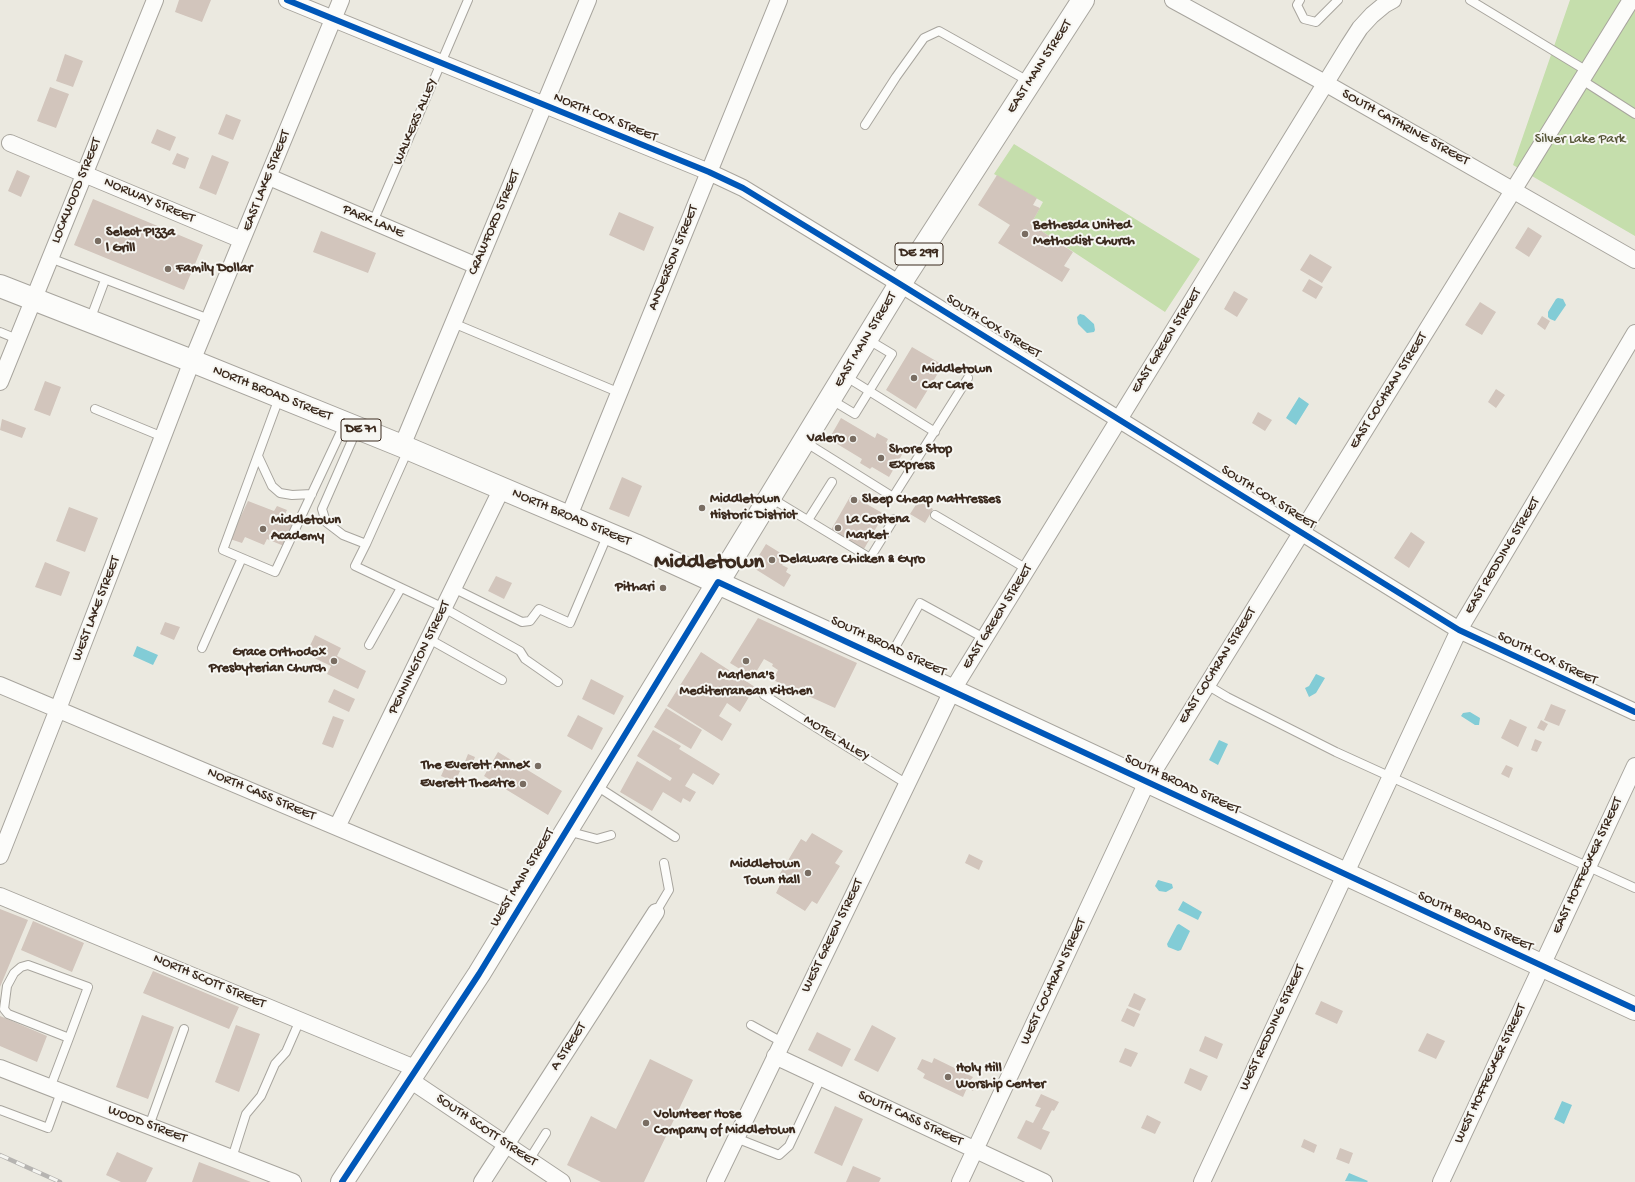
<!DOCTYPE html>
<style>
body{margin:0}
canvas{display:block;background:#ebe9e0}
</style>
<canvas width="1635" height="1182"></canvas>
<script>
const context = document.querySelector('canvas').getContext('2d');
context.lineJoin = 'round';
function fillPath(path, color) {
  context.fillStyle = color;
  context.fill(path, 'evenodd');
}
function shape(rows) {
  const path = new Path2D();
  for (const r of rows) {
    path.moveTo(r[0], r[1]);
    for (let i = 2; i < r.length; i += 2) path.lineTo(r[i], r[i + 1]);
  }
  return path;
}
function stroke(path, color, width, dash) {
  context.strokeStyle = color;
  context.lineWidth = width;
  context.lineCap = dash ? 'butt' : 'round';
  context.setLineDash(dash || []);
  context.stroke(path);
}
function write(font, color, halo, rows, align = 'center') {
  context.font = font + ' "Gochi Hand",sans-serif';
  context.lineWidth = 4;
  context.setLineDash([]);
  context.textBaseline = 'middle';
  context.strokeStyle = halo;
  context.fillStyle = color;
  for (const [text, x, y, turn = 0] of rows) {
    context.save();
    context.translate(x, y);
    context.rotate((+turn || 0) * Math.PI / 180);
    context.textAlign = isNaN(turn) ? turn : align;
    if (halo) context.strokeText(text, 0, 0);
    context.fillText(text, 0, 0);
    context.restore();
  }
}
fillPath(shape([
 [1570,0,1635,0,1635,236,1513,165],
 [1014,144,1200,259,1165,312,1031,224,1043,202,994,174]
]), '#c5deac');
fillPath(shape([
 [1558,298,1563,299,1566,305,1555,321,1550,319,1548,317,1548,312,1556,299],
 [1080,314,1084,315,1094,324,1095,330,1094,332,1087,333,1078,324,1077,317],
 [1299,397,1309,404,1296,425,1286,418],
 [137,646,158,655,153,665,133,656],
 [1316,674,1325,678,1316,693,1309,697,1305,688,1309,686],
 [1470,712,1480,718,1479,725,1475,725,1461,716,1463,713],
 [1219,740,1228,744,1218,765,1209,760],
 [1158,880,1172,884,1173,888,1166,892,1159,891,1155,886],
 [1183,901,1202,912,1198,920,1178,910],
 [1179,924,1190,931,1181,950,1178,951,1168,947,1167,944,1177,925],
 [1562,1101,1572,1105,1564,1124,1554,1119],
 [1349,1173,1368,1181,1367,1182,1345,1181]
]), '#82ccd6');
fillPath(shape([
 [179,0,211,0,202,22,175,12],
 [65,54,83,61,73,87,56,81],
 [50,87,69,94,56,128,37,121],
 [226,114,241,120,233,140,218,134],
 [157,129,176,137,170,151,151,143],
 [177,153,189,158,185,169,172,164],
 [212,155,229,162,216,195,199,188],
 [17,170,30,176,21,197,8,191],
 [997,175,1037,198,1033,205,1040,208,1031,224,1073,252,1064,266,1070,269,1062,282,998,243,1010,225,978,205],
 [93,199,203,245,184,290,74,245],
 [619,212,654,227,644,251,609,235],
 [1528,227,1542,236,1529,257,1515,248],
 [321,231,376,253,368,273,313,252],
 [1310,254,1332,267,1322,283,1300,270],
 [1309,279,1323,287,1316,299,1302,291],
 [1234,291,1248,299,1237,317,1224,309],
 [1480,302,1496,312,1482,335,1465,325],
 [1542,316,1550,321,1545,330,1537,324],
 [912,347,943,365,916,409,886,390],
 [45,381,61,387,50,416,34,410],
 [1496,389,1505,395,1496,408,1488,402],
 [1258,412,1272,420,1265,431,1252,423],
 [841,418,875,438,877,433,888,439,886,443,903,453,889,477,872,467,870,469,860,463,862,459,829,439],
 [2,419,26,428,22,438,0,430],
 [622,477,642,486,629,517,609,509],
 [851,495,884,514,864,549,831,530],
 [919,500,933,509,925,523,910,514],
 [248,501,274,511,277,506,287,510,284,516,296,521,284,546,267,539,264,545,245,537,242,543,230,539],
 [69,507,98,518,85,552,56,541],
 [1411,532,1425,542,1409,568,1394,558],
 [766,544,787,557,782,565,788,568,786,572,791,575,784,587,752,567],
 [45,562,70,572,61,596,35,587],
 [496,576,512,583,504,599,488,591],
 [758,618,857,663,835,708,773,680,778,670,772,666,773,664,764,659,753,677,730,663],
 [165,622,180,627,174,640,160,634],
 [315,635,341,648,337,656,366,671,358,689,327,674,331,666,306,654],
 [701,652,755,687,740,712,727,703,719,716,732,724,722,741,667,706],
 [591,679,624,696,614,715,582,699],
 [334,689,355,699,349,712,328,702],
 [1551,704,1566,710,1559,726,1544,720],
 [666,708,702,730,691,749,654,727],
 [578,715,603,728,592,750,567,736],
 [333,716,344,720,333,748,322,744],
 [1510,719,1527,727,1518,747,1501,738],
 [1541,720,1548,724,1544,731,1537,728],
 [653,730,681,746,679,749,720,774,713,785,693,773,685,786,696,792,690,802,683,798,681,803,663,792,652,811,620,792,637,761,670,781,672,778,637,756],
 [1535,739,1542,742,1537,752,1531,750],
 [498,752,562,791,548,815,484,776],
 [468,754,475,757,471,767,464,764],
 [446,765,460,771,455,782,441,776],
 [1506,765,1513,768,1509,778,1501,774],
 [812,833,843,851,835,863,840,866,817,904,812,901,805,911,776,893,781,883,776,880,801,839,806,842],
 [969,854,983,861,979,870,965,863],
 [0,909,28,920,0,987],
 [33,921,84,943,72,972,21,950],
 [153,971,239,1007,229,1029,143,993],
 [1134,993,1146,999,1140,1011,1128,1006],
 [1321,1001,1343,1011,1337,1024,1315,1014],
 [1127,1008,1140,1014,1134,1027,1121,1021],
 [142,1015,174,1027,148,1099,116,1087],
 [0,1016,47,1036,37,1062,0,1046],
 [236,1025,260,1034,239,1092,215,1082],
 [872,1025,896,1038,878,1072,854,1060],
 [817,1032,851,1049,842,1067,808,1050],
 [1427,1033,1445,1041,1436,1059,1418,1051],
 [1205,1036,1223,1044,1217,1059,1199,1051],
 [1125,1048,1138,1053,1131,1067,1119,1062],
 [934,1058,973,1077,970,1081,976,1084,973,1091,967,1088,963,1097,923,1078,925,1074,917,1069,922,1059,932,1063],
 [650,1059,693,1080,644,1182,601,1182,567,1165,591,1116,616,1129],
 [1190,1068,1208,1076,1201,1091,1184,1083],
 [1041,1094,1059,1102,1054,1111,1052,1110,1042,1129,1050,1132,1041,1150,1017,1138,1026,1120,1033,1123,1041,1108,1035,1106],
 [835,1106,863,1119,842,1166,814,1153],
 [1147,1115,1161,1122,1155,1134,1141,1128],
 [1304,1139,1317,1145,1314,1153,1301,1147],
 [1340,1148,1353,1153,1349,1164,1336,1159],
 [117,1152,153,1168,146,1182,121,1182,106,1175],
 [199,1162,251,1182,192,1182],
 [853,1166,881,1178,879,1182,846,1182]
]), '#d2c5bc');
const lane = shape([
 [1300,0,1297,5,1304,19,1316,22,1338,0],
 [1470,0,1587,71],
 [1582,80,1635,114],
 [865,125,896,77,924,38,939,31,1030,82],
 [373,222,468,0],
 [50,258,209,319],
 [90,320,105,280],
 [453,323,620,393],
 [0,332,17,339],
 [845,376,935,432],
 [279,398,223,550,275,572,345,423],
 [830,399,855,414,892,354,867,339],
 [95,409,163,437],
 [357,429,322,509,326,522,343,535,366,544,408,450],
 [805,442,893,497,968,378],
 [258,456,272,486,280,493,292,495,312,494],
 [771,498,870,558,894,519],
 [935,515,1027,569],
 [808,520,832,482],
 [366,544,355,566,444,608,520,651,525,659,558,682],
 [453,588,522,622,530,621,539,609,570,623,608,534],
 [429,639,502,680],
 [369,645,401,588],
 [202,648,242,558],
 [888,660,920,603,984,638],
 [1207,685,1227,697,1336,752,1635,888],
 [764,695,907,784],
 [595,785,675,837],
 [567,831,597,839,611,835],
 [656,912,669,890,664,863],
 [751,1025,782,1042],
 [50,1088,69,1038,88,987,28,965,21,967,14,973,7,986,4,1009,8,1014,69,1038],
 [0,1110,48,1128,61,1092],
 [149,1126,184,1029],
 [736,1138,779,1155,789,1146,821,1078],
 [232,1158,246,1114,261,1096,275,1064,286,1052,300,1020],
 [529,1160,546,1133]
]);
const street = shape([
 [287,0,709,172,743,188,900,284,1459,630,1635,712],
 [1173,0,1325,83,1635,260],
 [10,143,242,240],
 [269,177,477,266],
 [0,382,155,0],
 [402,446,588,0],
 [569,516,779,0],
 [0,685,521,905],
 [337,827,502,488],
 [0,856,58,709,192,361,341,0],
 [0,896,417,1069],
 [775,1056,1044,1182],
 [0,1068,293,1182],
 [410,1080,562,1182],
 [482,1182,656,912],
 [715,1182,952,691,1349,45,1360,28,1372,15,1384,5,1393,0],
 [960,1182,1147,782,1631,0],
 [1202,1182,1459,630,1635,333],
 [1441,1182,1635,766]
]);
const primary = shape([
 [0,286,192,361,402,446,635,545,917,674,1635,1009],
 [342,1182,479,974,900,284,1083,0]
]);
stroke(lane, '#a8a59e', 10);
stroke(street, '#a8a59e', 18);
stroke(primary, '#a8a59e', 24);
stroke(lane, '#fcfcfa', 8);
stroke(street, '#fcfcfa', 16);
stroke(primary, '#fcfcfa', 22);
const rail = shape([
 [0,1155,60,1182]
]);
stroke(rail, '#b6b4b1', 4.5);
stroke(rail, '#f6f6f2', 3, [9]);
stroke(shape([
 [287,0,709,172,743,188,900,284,1459,630,1635,712],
 [342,1182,479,974,718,582,1635,1009]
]), '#0057b8', 6);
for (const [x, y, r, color] of [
 [1025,234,4,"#796d62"],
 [98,241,4,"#796d62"],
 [168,269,4,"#796d62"],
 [914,378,4,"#796d62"],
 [853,439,4,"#796d62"],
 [881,458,4,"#796d62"],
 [854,500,4,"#796d62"],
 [702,508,4,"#796d62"],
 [838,528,4,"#796d62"],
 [263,529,4,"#796d62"],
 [772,560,4,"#796d62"],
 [663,588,4,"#796d62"],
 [334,661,4,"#796d62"],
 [746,661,4,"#796d62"],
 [538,766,4,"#796d62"],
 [523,784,4,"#796d62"],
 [808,873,4,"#796d62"],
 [948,1077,4,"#796d62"],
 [646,1123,4,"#796d62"]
]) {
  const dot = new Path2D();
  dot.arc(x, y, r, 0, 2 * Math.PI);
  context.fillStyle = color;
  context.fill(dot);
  stroke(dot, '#f6f6f2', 1.5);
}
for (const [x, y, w] of [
 [919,254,48],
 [361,430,40]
]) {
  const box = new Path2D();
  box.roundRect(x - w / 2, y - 11, w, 22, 3);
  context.fillStyle = '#f6f6f2';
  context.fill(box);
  stroke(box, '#3b2a1e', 1);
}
write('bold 13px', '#3b2a1e', null, [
 ["DE 299",919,254],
 ["DE 71",361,430]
]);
write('14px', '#3b2a1e', '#f6f6f2', [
 ["EAST MAIN STREET",1040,67,-57],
 ["NORTH COX STREET",605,118,22],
 ["WALKERS ALLEY",416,122,-67],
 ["SOUTH CATHRINE STREET",1405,128,29],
 ["EAST LAKE STREET",267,181,-68],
 ["LOCKWOOD STREET",77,191,-68],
 ["NORWAY STREET",149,201,23],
 ["PARK LANE",373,222,23],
 ["CRAWFORD STREET",495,223,-67],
 ["ANDERSON STREET",674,258,-68],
 ["SOUTH COX STREET",993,327,32],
 ["EAST MAIN STREET",866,340,-59],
 ["EAST GREEN STREET",1167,341,-58],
 ["EAST COCHRAN STREET",1389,391,-58],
 ["NORTH BROAD STREET",272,394,22],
 ["SOUTH COX STREET",1268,498,32],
 ["NORTH BROAD STREET",571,518,23],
 ["EAST REDDING STREET",1503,556,-59],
 ["WEST LAKE STREET",97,609,-69],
 ["EAST GREEN STREET",998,617,-58],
 ["SOUTH BROAD STREET",888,647,25],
 ["PENNINGTON STREET",420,658,-64],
 ["SOUTH COX STREET",1547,659,25],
 ["EAST COCHRAN STREET",1218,666,-58],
 ["MOTEL ALLEY",836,739,32],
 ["SOUTH BROAD STREET",1182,785,25],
 ["NORTH CASS STREET",261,795,23],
 ["EAST HOFFECKER STREET",1588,866,-65],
 ["WEST MAIN STREET",523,878,-59],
 ["SOUTH BROAD STREET",1475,922,25],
 ["WEST GREEN STREET",833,936,-64],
 ["NORTH SCOTT STREET",209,982,23],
 ["WEST COCHRAN STREET",1054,982,-65],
 ["WEST REDDING STREET",1273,1028,-65],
 ["A STREET",569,1047,-57],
 ["WEST HOFFECKER STREET",1491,1074,-65],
 ["SOUTH CASS STREET",910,1119,25],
 ["WOOD STREET",147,1125,21],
 ["SOUTH SCOTT STREET",486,1131,34]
]);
write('14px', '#565537', '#f6f6f2', [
 ["Silver Lake Park",1580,140]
]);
write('bold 14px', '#3b2a1e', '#f6f6f2', [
 ["Bethesda United",1033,226],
 ["Methodist Church",1033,242],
 ["Select PIzza",106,233],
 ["l Grill",106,249],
 ["Family Dollar",176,269],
 ["Middletown",922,370],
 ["Car Care",922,386],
 ["Valero",845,439,"right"],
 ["Shore Stop",889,450],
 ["Express",889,466],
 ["Middletown",710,500],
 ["Historic District",710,516],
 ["Sleep Cheap Mattresses",862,500],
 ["La Costena",846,520],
 ["Market",846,536],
 ["Middletown",271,521],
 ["Academy",271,537],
 ["Delaware Chicken & Gyro",780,560],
 ["Pithari",655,588,"right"],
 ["Grace Orthodox",326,653,"right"],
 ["Presbyterian Church",326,669,"right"],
 ["Marlena's",746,676,"center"],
 ["Mediterranean Kitchen",746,692,"center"],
 ["The Everett Annex",530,766,"right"],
 ["Everett Theatre",515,784,"right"],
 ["Middletown",800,865,"right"],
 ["Town Hall",800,881,"right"],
 ["Holy Hill",956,1069],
 ["Worship Center",956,1085],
 ["Volunteer Hose",654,1115],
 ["Company of Middletown",654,1131]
], 'left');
write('bold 22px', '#3b2a1e', '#f6f6f2', [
 ["Middletown",709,564]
]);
</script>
